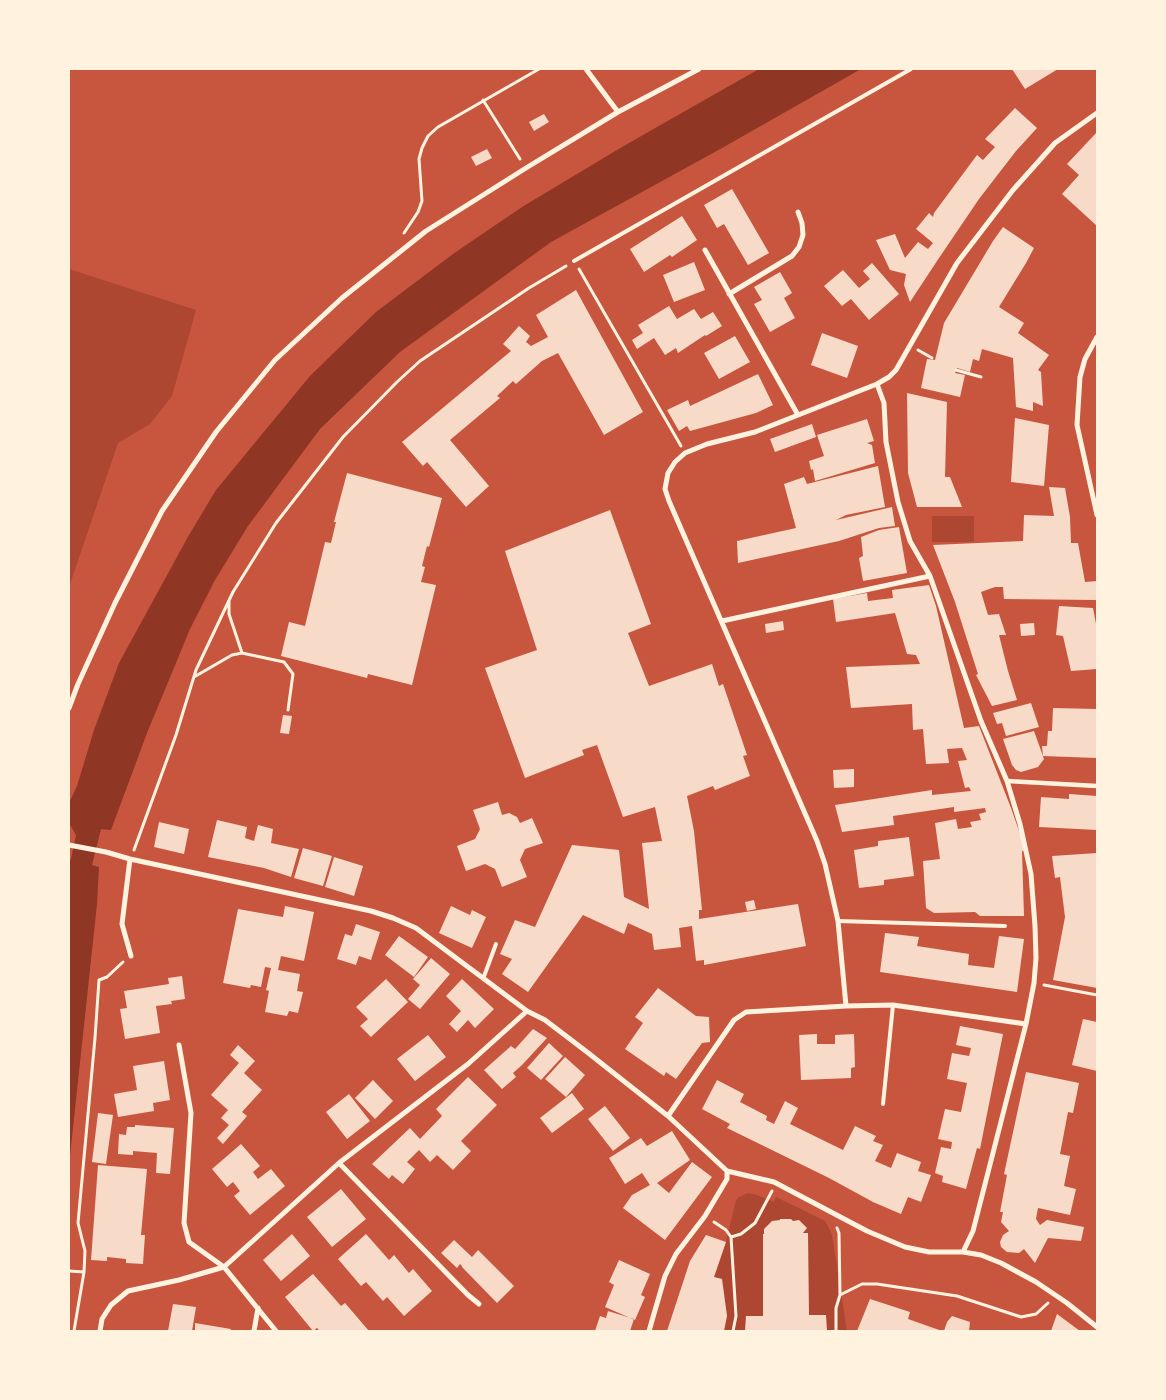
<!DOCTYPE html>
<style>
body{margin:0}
#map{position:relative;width:1166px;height:1400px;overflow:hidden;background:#c8553d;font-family:"Sofia Sans Condensed",sans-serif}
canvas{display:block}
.frame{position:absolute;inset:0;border:70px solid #fff3e0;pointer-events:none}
</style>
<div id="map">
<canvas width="1166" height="1400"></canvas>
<div class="frame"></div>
</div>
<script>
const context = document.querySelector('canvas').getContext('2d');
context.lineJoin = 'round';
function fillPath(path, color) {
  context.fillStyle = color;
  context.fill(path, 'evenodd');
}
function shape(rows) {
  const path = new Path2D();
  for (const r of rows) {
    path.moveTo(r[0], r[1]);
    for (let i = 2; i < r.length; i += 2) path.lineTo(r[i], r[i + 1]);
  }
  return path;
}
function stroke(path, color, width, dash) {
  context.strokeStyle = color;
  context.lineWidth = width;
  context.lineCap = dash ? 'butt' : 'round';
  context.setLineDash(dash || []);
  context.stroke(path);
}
fillPath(shape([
 [69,269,196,310,172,396,150,424,118,443,69,587],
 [932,516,974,516,974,542,932,542],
 [748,1193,757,1195,774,1202,776,1197,825,1221,827,1224,832,1235,847,1331,724,1331,727,1316,722,1279,714,1277,726,1242,736,1200,739,1197]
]), '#ae4732');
fillPath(shape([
 [759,69,861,69,722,148,551,242,400,352,320,429,248,526,215,580,190,629,147,733,111,830,101,829,92,865,99,867,97,904,69,1165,69,860,71,859,76,835,69,823,69,803,77,786,94,730,119,663,189,535,216,490,310,376,376,312,453,254,522,207,622,147]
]), '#8f3625');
fillPath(shape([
 [1012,69,1058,69,1025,89],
 [1015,108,1037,128,1016,151,979,199,939,258,910,302,904,285,906,274,890,270,876,240,895,234,905,258,918,242,928,249,933,243,916,229,929,213,933,217,934,213,977,155,983,160,995,147,985,139],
 [544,114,549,122,534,131,529,122],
 [1097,132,1097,226,1062,194,1079,175,1067,164],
 [487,149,492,158,476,166,471,157],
 [732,189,769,253,748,265,724,224,717,228,704,205],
 [682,216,697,240,672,257,670,255,644,272,630,249],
 [1003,227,1034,248,1026,263,999,307,1024,323,1018,333,1049,355,1038,370,1041,372,1043,406,1033,402,1033,411,1016,407,1013,358,982,349,979,361,973,359,970,372,957,368,955,373,965,375,960,397,921,388,927,359,935,360,944,323,993,241],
 [694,262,705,290,674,302,663,275],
 [872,263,899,294,869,320,851,299,842,306,824,286,843,270,859,288,870,279,863,271],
 [780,272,792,293,784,298,795,318,770,332,754,304,762,300,754,287],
 [576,290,643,412,604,435,558,353,542,361,516,384,513,381,497,396,500,398,450,440,489,486,466,507,427,462,423,466,402,442,511,351,503,344,519,326,530,336,526,342,531,346,548,337,536,315],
 [669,306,677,319,694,309,701,319,713,312,722,326,706,336,705,335,678,353,676,348,665,355,654,338,637,349,632,340,643,333,638,325],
 [822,333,858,346,847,378,811,365],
 [735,336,750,362,719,379,704,353],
 [758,374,773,405,756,413,690,431,687,426,679,431,667,410,688,400,690,406],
 [907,393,947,402,945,477,950,477,962,507,917,507,908,473],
 [1015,418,1049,425,1044,486,1011,482],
 [867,419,874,441,867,443,872,445,875,463,815,481,813,469,811,470,809,461,824,456,817,435],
 [812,424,816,437,775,452,770,439],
 [878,466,885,507,846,515,836,520,892,507,895,526,879,528,839,541,738,563,737,541,796,528,784,484,804,477,807,484],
 [347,473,442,498,429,547,427,546,422,566,425,567,421,582,436,585,412,685,368,674,367,678,281,656,289,622,305,626,325,542,331,543,336,522,334,522],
 [1049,487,1065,488,1070,517,1071,543,1078,543,1085,582,1097,581,1097,600,1004,599,1003,587,995,587,981,592,988,615,999,614,1006,635,999,635,1008,671,1017,700,992,706,976,675,978,674,955,602,933,545,1023,541,1024,515,1054,516],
 [610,510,651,624,628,633,649,686,712,664,719,686,723,684,747,755,743,756,750,776,715,790,713,786,687,796,694,831,702,910,699,910,699,919,798,904,806,946,704,965,704,960,696,961,692,926,679,928,681,947,654,950,652,934,628,923,624,934,583,915,528,992,502,974,512,959,500,954,515,920,535,927,572,845,619,850,624,897,649,909,642,843,662,841,655,807,623,817,597,745,582,750,584,755,525,778,485,668,537,650,505,551],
 [899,527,907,573,863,581,859,558,863,556,861,537,879,530],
 [929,585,936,606,964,728,979,726,1011,808,1026,851,1022,851,1024,916,980,916,975,912,934,913,926,908,923,861,940,859,935,823,956,819,958,829,972,827,970,822,981,820,979,814,986,812,985,808,954,812,954,807,893,816,894,825,842,832,835,805,932,790,932,795,971,791,969,787,965,788,958,761,967,760,962,748,947,749,949,763,926,764,923,729,913,730,912,704,851,708,846,667,920,664,916,655,907,654,895,613,836,622,833,599,867,593,868,601,893,598,892,590],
 [1059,606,1093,608,1097,629,1097,669,1071,671,1063,636,1056,635],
 [783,621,784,630,766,633,765,624],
 [1034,623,1035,635,1021,636,1020,624],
 [1031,703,1039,727,1006,736,1002,723,997,724,993,713],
 [1053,708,1097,709,1097,758,1043,756,1042,746,1047,746,1048,731,1052,731],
 [283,715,292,716,289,734,280,733],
 [1034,731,1044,759,1038,767,1021,772,1016,770,1012,765,1003,739],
 [854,769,854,787,834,788,833,770],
 [1069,794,1097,796,1097,830,1039,827,1041,797,1069,799],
 [498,802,502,815,509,813,517,817,520,823,532,818,543,843,525,849,520,860,527,877,502,887,495,869,485,864,466,871,457,846,475,839,480,829,473,810],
 [217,820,247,827,245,838,254,841,258,825,273,829,271,843,299,849,291,877,264,868,208,857],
 [159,822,189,829,184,854,154,847],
 [909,837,914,876,884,880,884,885,859,888,854,850,878,846,878,841],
 [303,848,332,856,323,886,294,878],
 [1097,853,1097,988,1053,980,1065,917,1060,877,1055,878,1052,856],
 [334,857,363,866,354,896,325,887],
 [754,900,756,909,747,911,745,902],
 [285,906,314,912,304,961,281,956,278,970,300,974,297,991,303,992,298,1013,289,1011,287,1016,265,1012,269,991,266,990,271,968,265,967,261,987,251,985,250,988,223,983,238,909,283,917],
 [451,906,470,915,472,910,486,917,472,948,439,933],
 [356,924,380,932,371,960,359,956,356,965,337,959,345,934,352,936],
 [885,933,919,937,917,946,969,954,968,965,994,968,999,936,1024,939,1017,992,880,972],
 [399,936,428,957,414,977,385,955],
 [431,958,450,974,420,1009,408,999,420,985,413,979],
 [182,976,185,999,171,1001,172,1004,156,1006,160,1033,125,1039,120,1009,127,1008,124,991,169,984,168,978],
 [386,979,408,1002,371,1037,360,1026,368,1019,356,1007],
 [462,979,494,1009,475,1028,468,1020,457,1032,449,1024,461,1011,446,996],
 [658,988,696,1016,709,1017,710,1042,702,1043,676,1079,666,1072,664,1076,625,1049,643,1023,635,1017],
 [1083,1019,1097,1022,1097,1071,1072,1065],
 [960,1026,1003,1034,980,1149,977,1148,966,1189,942,1182,943,1176,935,1173,941,1147,951,1149,952,1142,938,1139,945,1109,961,1112,967,1083,947,1079,952,1053,969,1056,971,1048,956,1045],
 [533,1029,547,1038,522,1065,513,1073,516,1077,502,1089,484,1070,511,1046,515,1049],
 [817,1034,817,1044,835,1044,835,1035,854,1034,855,1067,851,1068,851,1078,801,1080,799,1035],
 [428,1035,446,1057,415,1081,397,1059],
 [549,1043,563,1056,541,1080,527,1068],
 [238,1045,255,1061,244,1073,262,1090,242,1112,247,1116,223,1144,217,1138,229,1125,221,1118,228,1110,211,1095,239,1063,230,1055],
 [565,1057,585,1075,566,1097,545,1079],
 [164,1061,170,1100,153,1103,154,1111,118,1117,114,1094,137,1090,133,1066],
 [1026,1072,1079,1083,1073,1113,1068,1112,1060,1154,1070,1156,1064,1186,1076,1189,1070,1215,1038,1208,1036,1219,1040,1225,1047,1220,1084,1227,1081,1241,1048,1238,1035,1263,1024,1249,1019,1253,1007,1252,1001,1247,1000,1242,1003,1235,1009,1231,1001,1222,1003,1212,1000,1212,1007,1175,1004,1174],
 [468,1077,497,1105,461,1141,471,1151,453,1170,437,1155,430,1162,419,1150,407,1162,415,1169,403,1184,392,1175,389,1179,372,1164,410,1128,420,1139,442,1116,436,1109],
 [373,1080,393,1101,375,1119,355,1098],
 [717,1080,744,1094,740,1102,767,1116,766,1120,774,1124,785,1101,798,1108,790,1124,843,1150,855,1126,876,1136,873,1141,883,1145,875,1161,891,1168,897,1153,921,1162,918,1171,931,1175,921,1202,908,1197,901,1214,873,1202,829,1178,727,1128,730,1124,702,1109],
 [572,1093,584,1109,552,1133,540,1118],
 [349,1094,370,1121,347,1139,326,1112],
 [605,1106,630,1138,613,1151,588,1119],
 [98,1113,113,1115,106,1164,92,1162],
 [135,1125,174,1128,170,1174,156,1173,157,1153,133,1151,133,1155,118,1154,119,1134,126,1135,127,1127,135,1127],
 [672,1131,690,1160,657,1183,669,1193,692,1162,712,1177,665,1240,623,1208,632,1195,650,1185,642,1173,625,1184,609,1158,641,1138,647,1146],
 [241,1144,260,1166,253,1172,258,1179,271,1169,285,1186,250,1215,234,1196,240,1191,233,1182,227,1187,212,1169],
 [98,1165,147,1169,141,1235,145,1235,143,1264,126,1263,126,1259,107,1257,107,1261,91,1260],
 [341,1189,366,1219,332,1247,307,1217],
 [780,1219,791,1219,793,1221,799,1220,807,1228,803,1233,808,1233,809,1315,826,1315,827,1331,745,1331,746,1316,763,1316,763,1234,764,1234,764,1229,772,1221,780,1220],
 [292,1234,310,1256,281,1281,263,1260],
 [366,1234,389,1260,394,1255,409,1273,413,1269,432,1291,404,1316,387,1297,383,1301,366,1282,361,1286,338,1259],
 [706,1235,726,1242,714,1277,722,1279,727,1316,724,1331,667,1331,690,1261],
 [454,1240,472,1257,478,1250,514,1286,497,1303,462,1267,462,1266,460,1264,457,1268,441,1253],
 [619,1260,650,1274,641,1295,645,1297,635,1320,605,1307,614,1285,609,1282],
 [313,1274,341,1306,345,1303,369,1331,320,1331,317,1328,313,1331,285,1297],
 [870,1299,910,1312,908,1319,942,1331,857,1331],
 [173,1304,196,1307,192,1331,168,1331],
 [608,1311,634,1319,630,1331,595,1331,600,1316,606,1318],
 [1057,1314,1080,1331,1051,1331],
 [952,1316,970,1322,969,1331,944,1331,947,1322],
 [195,1323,231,1329,230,1331,195,1331]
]), '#f7dbc8');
stroke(shape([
 [483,100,520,159],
 [404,233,418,212,422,201,419,159,422,148,428,136,438,127,539,69],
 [579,269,681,446],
 [918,350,932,358],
 [956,370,981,377],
 [229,601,229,614,242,653],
 [194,677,232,655,242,653,284,662,293,674,288,710],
 [134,850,176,735,196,670,233,592,276,523,343,437,397,382,420,361,529,288,566,266],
 [1044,985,1097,995],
 [714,1222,726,1230,731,1237,736,1316,733,1331],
 [731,1237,741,1234,755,1223,772,1191],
 [69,1271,84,1272],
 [840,1295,862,1284,877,1284,957,1296,1021,1317,1036,1314,1048,1303],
 [74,1331,84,1272,85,1251,78,1223,95,1038,99,980,107,977,123,962],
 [836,1331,836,1308,840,1295,839,1233,837,1228]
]), '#fff3e0', 3);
stroke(shape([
 [574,261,911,69],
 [838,921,1005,926],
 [483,979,496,944],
 [883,1104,893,1005]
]), '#fff3e0', 4);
stroke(shape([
 [1007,781,1097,786]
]), '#fff3e0', 4.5);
stroke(shape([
 [586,69,618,112],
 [705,250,798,415],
 [729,294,792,256,799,247,803,235,802,223,798,212],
 [1097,337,1085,359,1080,377,1077,425,1097,515],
 [877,384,884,403,886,442,898,502,910,541,930,576,981,721,1007,781,1020,824,1031,874,1035,926,1036,958,1034,983,1026,1024,973,1231,963,1252],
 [722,621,930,576],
 [69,708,78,684,115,603,162,511,216,432,275,360,342,298,426,231,526,168,618,112,699,69],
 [69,845,106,852,130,859,371,911,393,918,416,928,527,1011,545,1020,587,1052,668,1116,727,1171,774,1182,867,1231,905,1247,929,1252,963,1252,981,1255,1001,1263,1036,1282,1067,1303,1097,1327],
 [130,859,122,924,131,956],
 [846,1006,838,921,825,864,817,841,669,501,665,489,668,473,675,462,685,453,707,444,755,432,877,384,889,377,896,370,957,263,1013,190,1055,143,1097,113],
 [179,1045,191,1113,184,1223,189,1242,224,1267,276,1331],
 [668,1116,734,1020,746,1012,846,1006,893,1005,1026,1024],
 [339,1163,468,1295,479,1304],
 [100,1331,102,1319,111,1305,128,1291,179,1280,224,1267,339,1163,468,1064,527,1011],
 [254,1331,258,1308],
 [649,1331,665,1276,676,1254,705,1216,727,1179,727,1171]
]), '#fff3e0', 5);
</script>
